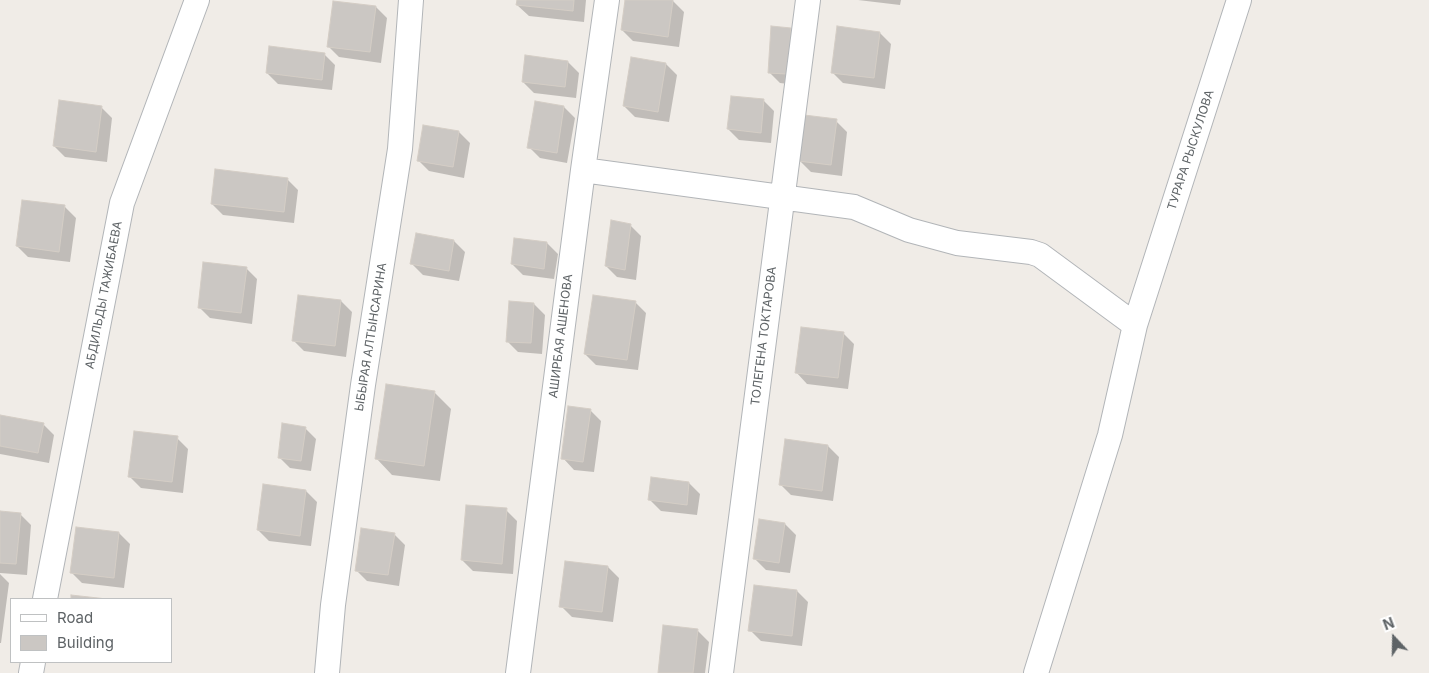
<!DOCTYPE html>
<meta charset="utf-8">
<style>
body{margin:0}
#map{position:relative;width:1429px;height:673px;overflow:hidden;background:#f0ece7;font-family:Inter,sans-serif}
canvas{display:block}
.legend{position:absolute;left:10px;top:598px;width:162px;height:65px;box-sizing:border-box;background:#fff;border:1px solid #bfc1c2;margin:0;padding:6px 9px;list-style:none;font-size:15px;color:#5e6366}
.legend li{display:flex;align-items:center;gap:10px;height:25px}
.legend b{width:25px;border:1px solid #bfc1c2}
.north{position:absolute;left:1369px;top:613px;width:50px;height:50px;-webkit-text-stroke:4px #fff;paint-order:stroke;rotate:339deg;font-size:14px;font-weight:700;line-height:20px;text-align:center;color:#5e6366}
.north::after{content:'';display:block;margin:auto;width:18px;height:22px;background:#5e6366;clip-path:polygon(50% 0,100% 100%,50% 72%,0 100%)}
</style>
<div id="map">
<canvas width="1429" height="673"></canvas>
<ul class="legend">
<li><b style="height:6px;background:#fff"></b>Road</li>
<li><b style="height:14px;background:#cbc7c3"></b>Building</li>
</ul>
<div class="north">N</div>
</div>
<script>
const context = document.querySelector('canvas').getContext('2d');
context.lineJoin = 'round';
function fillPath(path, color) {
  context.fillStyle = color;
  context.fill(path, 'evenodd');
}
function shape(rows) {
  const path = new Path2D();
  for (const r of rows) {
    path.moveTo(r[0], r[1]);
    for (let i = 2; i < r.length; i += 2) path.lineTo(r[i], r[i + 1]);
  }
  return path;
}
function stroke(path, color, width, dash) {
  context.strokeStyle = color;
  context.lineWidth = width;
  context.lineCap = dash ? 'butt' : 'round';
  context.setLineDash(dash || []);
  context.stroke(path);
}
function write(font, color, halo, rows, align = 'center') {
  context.font = font + ' Inter,sans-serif';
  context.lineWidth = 4.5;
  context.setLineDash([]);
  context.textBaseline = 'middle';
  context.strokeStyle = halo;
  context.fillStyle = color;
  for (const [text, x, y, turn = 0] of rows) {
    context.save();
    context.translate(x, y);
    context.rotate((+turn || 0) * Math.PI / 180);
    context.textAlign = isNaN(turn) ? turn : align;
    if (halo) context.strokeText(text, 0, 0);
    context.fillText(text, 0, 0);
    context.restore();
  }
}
fillPath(shape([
 [518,0,586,0,584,22,529,16,517,5],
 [627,0,673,1,684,12,679,47,633,41,622,30],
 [858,0,901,0,900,5],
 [376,7,387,18,381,63,339,57,328,46],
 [790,29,801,40,797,85,780,83,769,72],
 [880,33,891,44,885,89,843,83,832,72],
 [324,54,335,65,332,90,278,84,267,73],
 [568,62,579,73,576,98,534,93,523,82],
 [666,64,677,75,669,122,635,117,624,106],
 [763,100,774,111,771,143,739,140,728,129],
 [101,107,112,118,107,162,65,157,54,146],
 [564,107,575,118,567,163,540,158,529,147],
 [836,121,847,132,842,176,811,172,800,161],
 [459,132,470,143,464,178,429,171,418,160],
 [287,179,298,190,294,223,223,215,212,204],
 [65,207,76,218,70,262,28,257,17,246],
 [630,225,641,236,636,280,617,277,606,266],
 [454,241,465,252,459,281,423,275,412,264],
 [547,243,558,254,554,279,523,275,512,264],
 [246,268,257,279,252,324,210,318,199,307],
 [341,301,352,312,346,357,304,351,293,340],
 [635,302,646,313,638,370,596,365,585,354],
 [534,304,545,315,542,354,518,352,507,341],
 [843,333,854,344,848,389,807,384,796,372],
 [387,385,435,393,451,409,440,481,392,475,376,458],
 [590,410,601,421,594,472,574,470,563,458],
 [0,416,43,424,54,435,49,463,0,454],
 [305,428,316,439,311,471,290,468,279,457],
 [177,438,188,449,183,493,141,488,130,477],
 [828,446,839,457,833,501,791,495,780,484],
 [689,483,700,494,697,515,661,511,650,500],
 [306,491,317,502,311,546,269,541,258,530],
 [506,510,517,521,513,574,473,571,462,560],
 [0,512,20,514,31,525,27,575,0,573],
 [785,524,796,535,790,573,766,570,755,559],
 [119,533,130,544,124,588,82,583,71,572],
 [394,534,405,545,399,586,367,581,356,570],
 [608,567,619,578,613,622,572,617,561,606],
 [0,574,9,583,1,643,0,643],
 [797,591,808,602,802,646,761,641,750,630],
 [698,631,709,642,705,673,659,673]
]), '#0003');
const building = shape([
 [517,0,574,0,573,11,516,5,517,0],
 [625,0,673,0,668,37,621,30,625,0],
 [333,1,376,6,370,52,327,47,333,1],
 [771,26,791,28,787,74,768,73,771,26],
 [837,26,880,32,874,78,831,73,837,26],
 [269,46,325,53,322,80,266,73,269,46],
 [525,55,568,61,565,87,522,82,525,55],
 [631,57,666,63,658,112,623,106,631,57],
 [731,96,764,99,761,133,727,129,731,96],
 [59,100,102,106,96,152,53,146,59,100],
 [535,101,564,106,557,153,527,148,535,101],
 [804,115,837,119,831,165,798,161,804,115],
 [423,125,459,131,453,167,417,161,423,125],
 [215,169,288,178,284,212,211,204,215,169],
 [22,200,65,205,59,252,16,246,22,200],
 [611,220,631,224,625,270,605,266,611,220],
 [416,233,454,240,449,271,410,264,416,233],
 [514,238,547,242,544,269,511,264,514,238],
 [203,262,247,267,241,313,198,308,203,262],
 [298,295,341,300,335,346,292,341,298,295],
 [593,295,636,301,627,360,584,354,593,295],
 [509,301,534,303,531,343,506,342,509,301],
 [801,327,844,332,838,378,795,373,801,327],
 [386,384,435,391,424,466,375,459,386,384],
 [568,406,591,409,583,462,561,459,568,406],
 [0,415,44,423,38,453,0,446,0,415],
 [282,423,306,427,301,461,278,458,282,423],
 [134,431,178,436,172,482,128,477,134,431],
 [785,439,828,445,822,491,779,485,785,439],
 [651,477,689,482,687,505,648,500,651,477],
 [263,484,306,490,300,536,257,530,263,484],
 [466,505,507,508,502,564,461,560,466,505],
 [0,511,21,513,16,564,0,563,0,511],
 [759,519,785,523,779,563,753,559,759,519],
 [76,527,119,532,114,578,70,573,76,527],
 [361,528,395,533,388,575,355,571,361,528],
 [565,561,608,566,602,612,559,607,565,561],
 [754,585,797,590,792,636,748,631,754,585],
 [71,595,107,599,71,599,71,595],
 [663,625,698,629,693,673,658,673,663,625]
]);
fillPath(building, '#cbc7c3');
stroke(building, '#d4cdc5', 1);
const minor = shape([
 [583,170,854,207,909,230,957,243,1031,252,1040,255,1135,325],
 [45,599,122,203,197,0],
 [31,673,33,662],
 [327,673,333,605,363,385,400,149,411,0],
 [518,673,583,170,607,0],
 [721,673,808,0],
 [1036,673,1110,435,1135,325,1239,0]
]);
stroke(minor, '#b2b5b8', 26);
stroke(minor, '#fff', 24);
write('12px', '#5e6366', '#fff', [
 ["ТУРАРА РЫСКУЛОВА",1191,150,-72],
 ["АБДИЛЬДЫ ТАЖИБАЕВА",104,295,-79],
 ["АШИРБАЯ АШЕНОВА",561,336,-83],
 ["ТОЛЕГЕНА ТОКТАРОВА",764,336,-83],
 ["ЫБЫРАЯ АЛТЫНСАРИНА",371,337,-81]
]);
</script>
